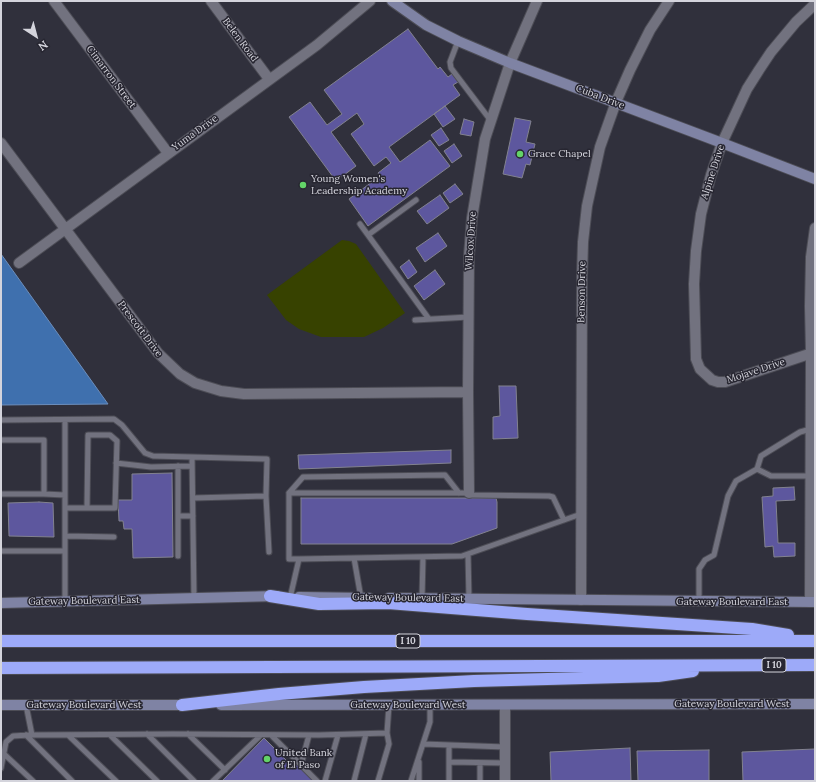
<!DOCTYPE html>
<style>
body{margin:0}
#map{position:relative;width:816px;height:782px;overflow:hidden;background:#30303c;font-family:Lora,serif}
canvas{display:block}
.frame{position:absolute;inset:0;border:2px solid #d4d4dc;pointer-events:none}
.north{position:absolute;left:16px;top:16px;width:40px;height:40px;-webkit-text-stroke:3px #272631;paint-order:stroke;rotate:144deg;font-size:11px;font-weight:700;line-height:16px;text-align:center;color:#d4d4dc}
.north::after{content:'';display:block;margin:auto;width:14px;height:18px;background:#d4d4dc;clip-path:polygon(50% 0,100% 100%,50% 72%,0 100%)}
</style>
<div id="map">
<canvas width="816" height="782"></canvas>
<div class="frame"></div>
<div class="north">N</div>
</div>
<script>
const context = document.querySelector('canvas').getContext('2d');
context.lineJoin = 'round';
function fillPath(path, color) {
  context.fillStyle = color;
  context.fill(path, 'evenodd');
}
function shape(rows) {
  const path = new Path2D();
  for (const r of rows) {
    path.moveTo(r[0], r[1]);
    for (let i = 2; i < r.length; i += 2) path.lineTo(r[i], r[i + 1]);
  }
  return path;
}
function stroke(path, color, width, dash) {
  context.strokeStyle = color;
  context.lineWidth = width;
  context.lineCap = dash ? 'butt' : 'round';
  context.setLineDash(dash || []);
  context.stroke(path);
}
function write(font, color, halo, rows, align = 'center') {
  context.font = font + ' Lora,serif';
  context.lineWidth = 3;
  context.setLineDash([]);
  context.textBaseline = 'middle';
  context.strokeStyle = halo;
  context.fillStyle = color;
  for (const [text, x, y, turn = 0] of rows) {
    context.save();
    context.translate(x, y);
    context.rotate((+turn || 0) * Math.PI / 180);
    context.textAlign = isNaN(turn) ? turn : align;
    if (halo) context.strokeText(text, 0, 0);
    context.fillText(text, 0, 0);
    context.restore();
  }
}
fillPath(shape([
 [342,240,349,241,356,244,405,313,383,328,364,337,321,337,299,329,286,320,267,295]
]), '#374200');
const water = shape([
 [1,254,108,404,1,405,1,254]
]);
fillPath(water, '#3f70ae');
stroke(water, '#6c8ebc', 1);
const building = shape([
 [408,29,438,69,440,67,448,77,452,74,458,82,453,85,460,95,389,147,400,162,430,140,450,166,368,226,349,199,380,176,378,173,391,163,386,157,374,166,351,134,364,124,357,113,331,132,356,166,336,181,289,117,310,102,327,125,342,114,324,90,408,29],
 [445,106,455,119,443,127,434,114,445,106],
 [515,118,531,121,526,142,535,144,530,165,526,164,522,178,503,174,515,118],
 [464,119,474,122,471,136,460,134,464,119],
 [441,128,449,140,439,146,431,135,441,128],
 [454,144,462,156,452,163,444,151,454,144],
 [455,184,463,194,450,203,443,193,455,184],
 [440,195,449,208,427,224,417,211,440,195],
 [438,233,447,246,425,262,416,248,438,233],
 [409,260,417,272,408,279,400,267,409,260],
 [435,270,445,284,424,300,414,286,435,270],
 [499,386,516,386,518,438,493,439,493,417,500,416,499,386],
 [451,450,451,463,299,469,298,455,451,450],
 [172,473,173,557,133,558,132,529,124,529,123,521,119,521,118,500,132,500,132,474,172,473],
 [794,487,795,500,776,501,778,543,795,543,795,556,774,557,773,546,765,547,762,497,773,496,773,488,794,487],
 [301,498,496,498,497,502,497,528,452,544,301,544,301,498],
 [39,502,53,503,54,537,9,536,8,503,39,502],
 [264,738,293,767,296,764,313,781,222,781,264,738],
 [630,748,631,781,551,781,550,752,630,748],
 [815,749,815,781,743,781,742,752,815,749],
 [709,750,709,781,638,781,637,751,709,750]
]);
fillPath(building, '#5d579e');
stroke(building, '#82828f', 1);
const lane = shape([
 [458,41,450,62,451,68,491,121],
 [360,224,429,319],
 [368,235,416,200],
 [415,320,469,317],
 [1,420,114,419,122,425,145,453,153,456,192,457],
 [65,420,65,602],
 [1,440,44,440,44,494,1,494],
 [116,463,151,467,192,466],
 [178,466,178,516,193,516],
 [757,469,761,456,800,432,811,429],
 [289,493,303,477,445,475,459,493],
 [44,494,65,495],
 [193,498,266,496],
 [65,508,115,508,117,441,110,435,88,435,87,508],
 [178,516,178,556],
 [66,536,114,537],
 [1,551,65,551],
 [468,554,469,599],
 [354,558,361,598],
 [299,559,289,559,289,493,469,493,471,495,549,496,553,497,564,520],
 [290,598,299,559,462,556,581,514],
 [422,598,423,557],
 [194,599,192,457,267,459,266,496,269,552],
 [699,601,699,569,705,560,714,555,728,496,736,481,757,469,771,476,811,476],
 [26,705,32,735,173,734,319,735,387,733,389,705],
 [147,734,194,781],
 [188,734,225,770],
 [26,735,72,781],
 [68,735,116,781],
 [110,735,157,781],
 [271,735,317,781],
 [423,744,505,747],
 [449,745,449,762],
 [3,753,33,781],
 [419,762,419,781],
 [301,765,309,735],
 [1,768,6,742,13,736,29,735],
 [213,781,261,735],
 [325,781,338,735],
 [354,781,366,734],
 [378,781,389,744,387,733],
 [411,781,430,722,430,705],
 [449,781,449,762,505,763],
 [480,781,480,763]
]);
const street = shape([
 [54,1,168,153],
 [211,1,269,79],
 [815,4,796,22,771,52,759,70,747,89,722,143,711,175,701,214,696,251,694,284,696,359,700,369,712,380,718,382,725,382,815,352],
 [1,143,158,353,180,374,195,383,221,391,244,394,468,392],
 [19,263,317,45,370,1],
 [469,493,468,392,469,256,472,218,485,139,510,63,537,1],
 [581,600,582,277,583,242,587,206,600,147,616,102,630,70,650,30,669,1],
 [810,602,811,353,810,306,811,257,815,228],
 [505,705,505,781]
]);
const secondary = shape([
 [392,1,426,25,458,41,510,63,722,143,815,179],
 [299,597,369,598],
 [389,598,815,602],
 [1,603,277,596],
 [1,705,189,705],
 [221,705,815,704]
]);
const highway = shape([
 [270,596,319,604,388,603,527,614,752,629,788,635],
 [1,641,815,641],
 [1,668,815,665],
 [182,705,279,694,364,687,474,681,658,676,693,671]
]);
stroke(lane, '#4d4d56', 7);
stroke(street, '#4d4d56', 12);
stroke(secondary, '#4d4d56', 12);
stroke(highway, '#4d4d56', 14);
stroke(lane, '#72727f', 5);
stroke(street, '#72727f', 10);
stroke(secondary, '#7f83a4', 10);
stroke(highway, '#9daaf9', 12);
for (const [x, y, r, color] of [
 [520,154,4,"#63d468"],
 [303,185,4,"#63d468"],
 [267,759,4,"#63d468"]
]) {
  const dot = new Path2D();
  dot.arc(x, y, r, 0, 2 * Math.PI);
  context.fillStyle = color;
  context.fill(dot);
  stroke(dot, '#272631', 1.5);
}
for (const [x, y, w] of [
 [408,641,24],
 [774,665,24]
]) {
  const box = new Path2D();
  box.roundRect(x - w / 2, y - 7, w, 14, 3);
  context.fillStyle = '#272631';
  context.fill(box);
  stroke(box, '#d4d4dc', 1);
}
write('bold 9px', '#d4d4dc', null, [
 ["I 10",408,641],
 ["I 10",774,665]
]);
write('10px', '#d4d4dc', '#272631', [
 ["Belen Road",240,40,53],
 ["Cimarron Street",111,77,53],
 ["Cuba Drive",600,97,21],
 ["Yuma Drive",195,133,-36],
 ["Alpine Drive",713,172,-72],
 ["Wilcox Drive",471,241,-86],
 ["Benson Drive",582,292,-89],
 ["Prescott Drive",140,329,53],
 ["Mojave Drive",756,371,-18],
 ["Gateway Boulevard East",408,598,1],
 ["Gateway Boulevard East",84,601,-1],
 ["Gateway Boulevard East",732,602],
 ["Gateway Boulevard West",732,704],
 ["Gateway Boulevard West",84,705],
 ["Gateway Boulevard West",408,705]
]);
write('10px', '#d4d4dc', '#272631', [
 ["Grace Chapel",528,154],
 ["Young Women's",311,179],
 ["Leadership Academy",311,191],
 ["United Bank",275,753],
 ["of El Paso",275,765]
], 'left');
</script>
